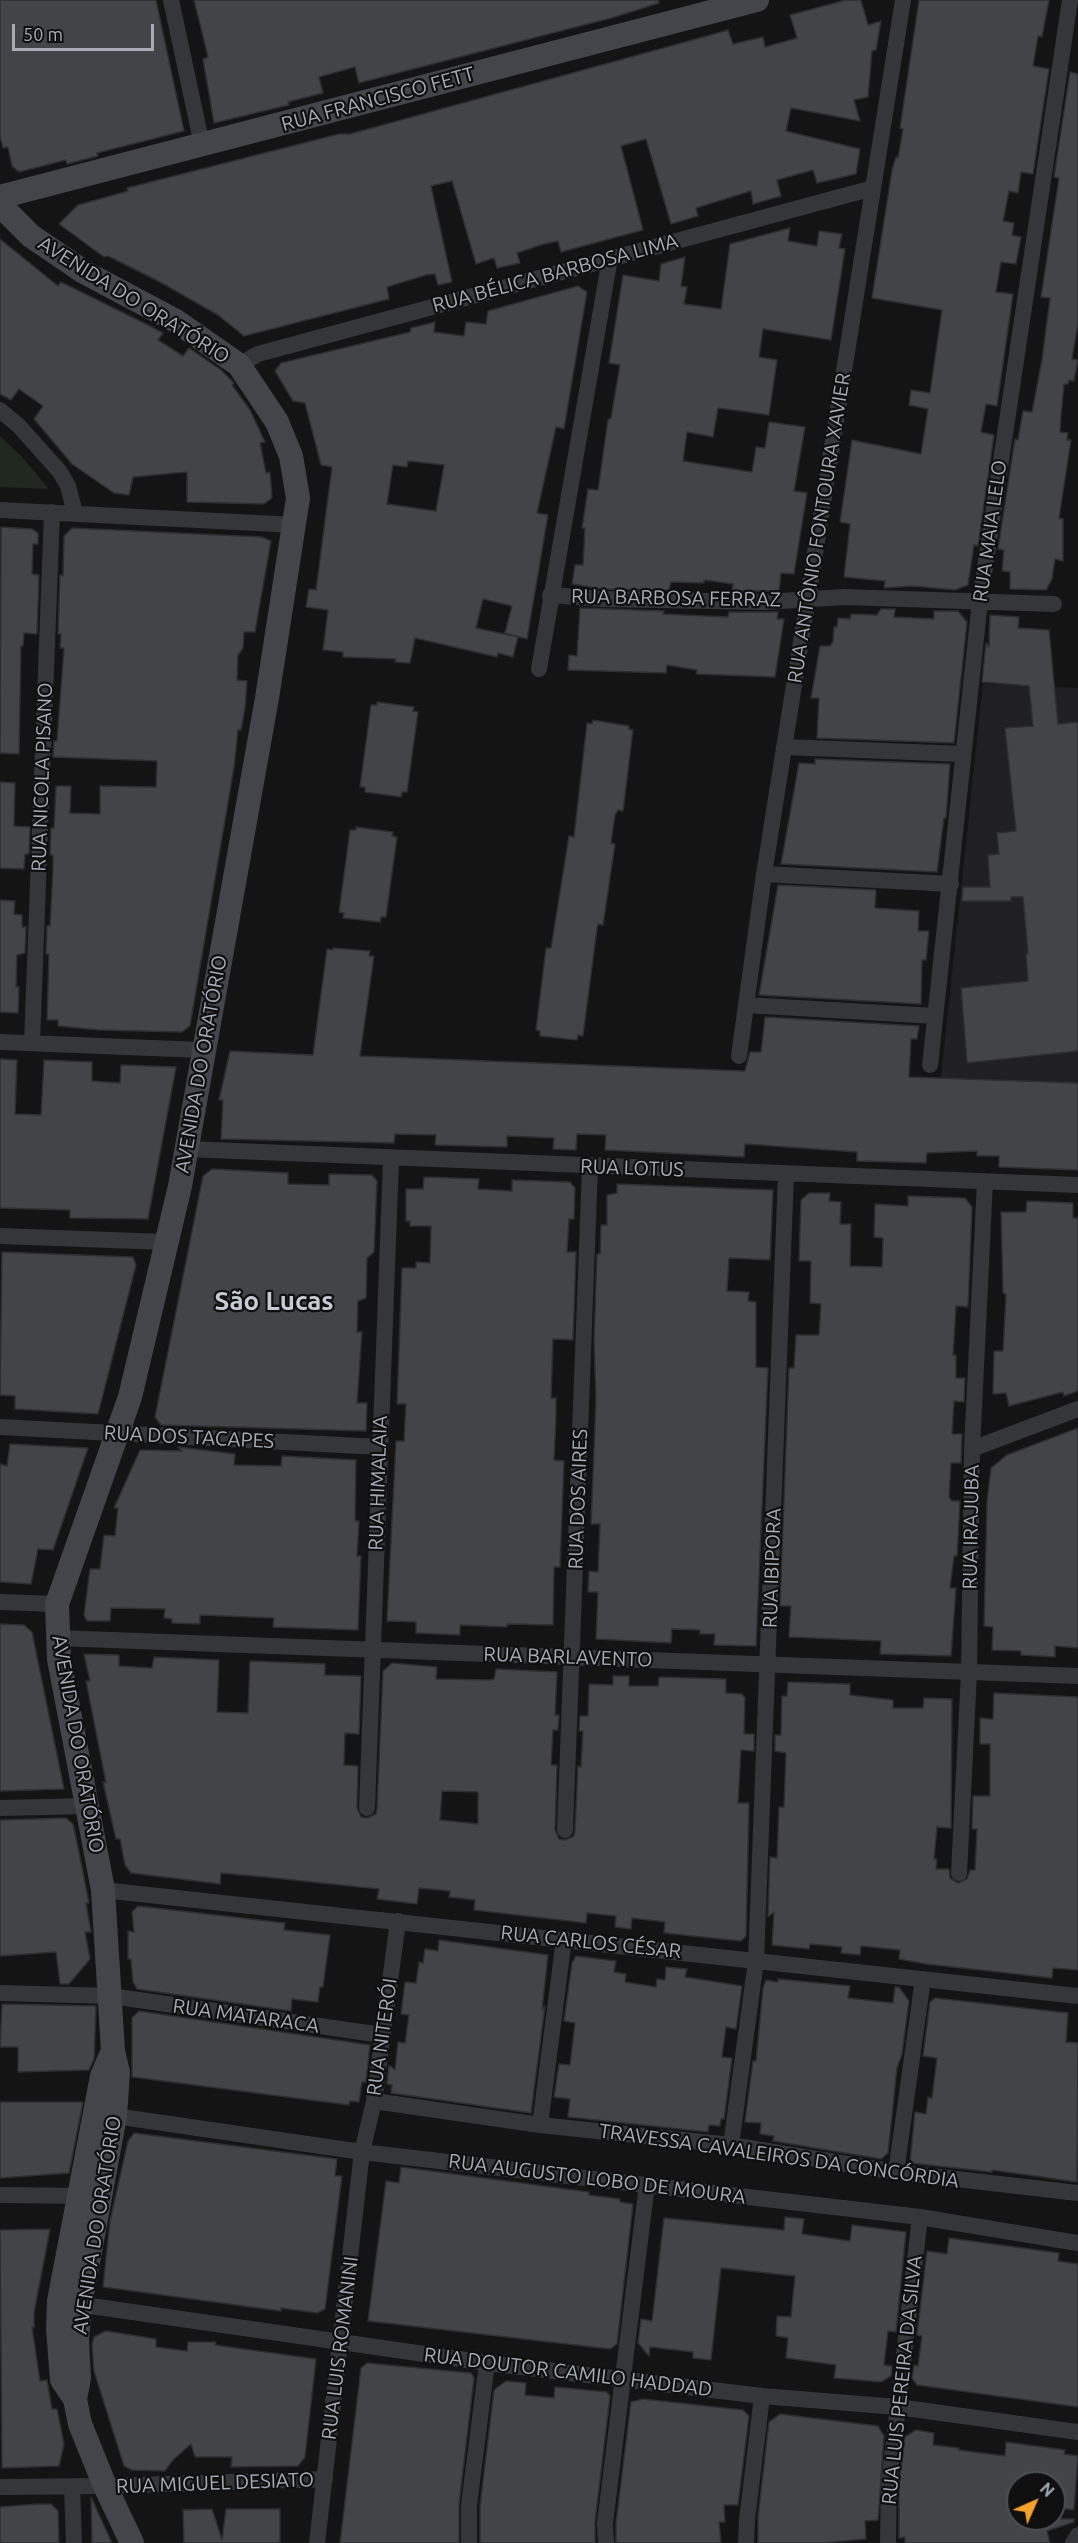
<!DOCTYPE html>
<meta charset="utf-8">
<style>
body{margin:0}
#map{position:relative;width:1078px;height:2543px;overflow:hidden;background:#141415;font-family:Ubuntu,sans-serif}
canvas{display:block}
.north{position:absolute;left:1006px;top:2471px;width:60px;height:60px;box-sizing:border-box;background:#0f0f10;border:2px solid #4b4e52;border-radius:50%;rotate:45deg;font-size:16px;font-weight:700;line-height:24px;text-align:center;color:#a5acb6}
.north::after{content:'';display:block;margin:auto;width:21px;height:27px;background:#f4a22d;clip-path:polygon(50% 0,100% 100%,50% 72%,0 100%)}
.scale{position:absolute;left:12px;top:24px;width:142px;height:27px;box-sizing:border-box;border:3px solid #a5acb6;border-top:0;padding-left:8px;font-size:18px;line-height:21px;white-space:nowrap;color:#a5acb6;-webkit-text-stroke:4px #0f0f10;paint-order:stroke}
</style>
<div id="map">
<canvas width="1078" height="2543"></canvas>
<div class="north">N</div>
<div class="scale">50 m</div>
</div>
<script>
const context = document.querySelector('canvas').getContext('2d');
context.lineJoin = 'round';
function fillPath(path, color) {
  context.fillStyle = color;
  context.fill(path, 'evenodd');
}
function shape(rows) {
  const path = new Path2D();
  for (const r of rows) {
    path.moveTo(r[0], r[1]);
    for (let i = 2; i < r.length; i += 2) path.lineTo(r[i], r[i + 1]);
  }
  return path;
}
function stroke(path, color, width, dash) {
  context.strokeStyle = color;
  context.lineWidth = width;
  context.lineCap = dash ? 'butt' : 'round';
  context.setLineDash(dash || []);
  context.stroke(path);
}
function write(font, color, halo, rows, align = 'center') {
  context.font = font + ' Ubuntu,sans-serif';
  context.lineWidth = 4.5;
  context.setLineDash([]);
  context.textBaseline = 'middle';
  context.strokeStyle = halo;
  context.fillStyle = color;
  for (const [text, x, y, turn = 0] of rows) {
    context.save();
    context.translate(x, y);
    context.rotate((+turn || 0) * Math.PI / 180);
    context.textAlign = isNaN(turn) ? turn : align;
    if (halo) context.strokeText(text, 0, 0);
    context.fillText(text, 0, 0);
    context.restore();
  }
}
fillPath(shape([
 [983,684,1078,688,1078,1084,941,1078]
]), '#202022');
fillPath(shape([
 [0,436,22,457,49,489,0,487]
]), '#202820');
const building = shape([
 [0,0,156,0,184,131,97,153,98,156,67,164,66,160,19,172,12,166,8,147,3,148,0,136,0,0],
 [194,0,658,0,659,3,615,17,359,83,355,67,319,77,323,93,288,102,289,105,214,123,203,59,208,57,194,0],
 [846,0,861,0,868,25,881,21,876,50,872,51,868,97,854,100,860,121,791,108,786,131,860,149,856,174,817,183,813,170,777,180,781,196,753,204,751,191,696,208,698,216,671,224,646,139,621,146,643,230,561,252,558,241,544,244,517,253,520,263,497,268,494,258,476,264,452,181,431,186,452,282,438,285,435,274,426,275,387,287,389,299,244,336,218,315,160,282,108,256,104,257,59,224,78,205,128,191,127,188,339,134,350,134,707,36,728,30,733,44,763,37,765,47,797,38,790,15,846,0],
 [919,0,1049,0,1042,37,1038,36,1033,66,1049,69,1033,174,1021,172,1018,193,1009,191,1003,221,1014,223,1012,235,1021,237,1016,264,1001,262,996,292,1013,294,997,406,986,404,981,432,994,435,978,546,974,545,968,585,955,590,913,586,884,588,885,581,844,577,850,524,840,522,852,440,921,454,928,409,909,405,911,390,930,393,934,365,942,310,872,298,892,170,896,157,898,158,903,129,900,128,919,0],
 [1070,72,1078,74,1078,323,1072,359,1078,360,1074,381,1069,380,1068,384,1064,384,1061,416,1060,432,1068,433,1067,440,1071,440,1059,518,1063,519,1063,561,1055,559,1052,579,1046,590,1010,589,1010,572,1002,571,1004,550,998,549,1015,439,1018,440,1023,411,1032,412,1042,360,1050,298,1041,297,1059,178,1054,177,1070,72],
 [790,228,788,241,817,246,819,231,842,234,839,248,845,249,831,340,763,329,759,357,777,360,769,415,718,408,713,437,687,432,683,461,752,472,756,447,765,448,769,422,805,427,794,491,807,493,794,574,781,573,779,591,732,591,733,584,704,580,704,583,671,582,669,590,603,589,572,584,575,565,583,565,585,528,582,528,588,489,598,490,608,420,611,418,620,365,609,363,623,275,659,281,661,264,685,257,681,286,687,287,684,304,721,309,730,244,790,228],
 [0,239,58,286,61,282,150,326,163,333,158,340,183,356,189,348,221,370,234,383,232,385,250,410,265,442,260,443,266,473,270,472,272,498,264,504,187,502,187,472,133,477,129,495,114,493,72,464,34,419,43,406,19,389,11,400,0,394,0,239],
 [578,286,587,292,564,429,556,427,537,513,548,515,527,639,505,633,512,606,483,599,476,628,518,637,513,657,498,653,497,657,415,638,410,663,395,662,396,659,343,657,343,652,323,650,328,610,306,607,309,589,316,590,332,467,321,465,305,403,293,401,275,371,281,363,410,332,411,328,435,322,434,332,464,336,466,322,486,324,488,311,578,286],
 [408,461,444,465,436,511,387,504,393,465,407,467,408,461],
 [1,527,32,529,38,533,38,544,33,544,32,574,39,575,37,634,24,633,23,646,21,646,19,754,0,753,1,527],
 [72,528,262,537,271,541,255,632,244,632,243,648,238,655,237,680,247,681,245,708,241,730,238,730,234,767,190,1026,182,1032,99,1030,58,1026,58,1020,47,1020,49,954,46,954,47,926,50,926,53,870,53,855,50,855,51,828,54,828,56,786,71,786,70,813,100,814,100,786,156,787,157,761,53,757,54,741,57,741,64,648,60,648,61,634,58,634,60,575,63,576,64,536,72,528],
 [580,608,664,611,663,614,728,617,729,612,778,612,777,619,784,619,775,677,696,674,697,670,667,665,666,673,568,670,569,655,577,656,580,608],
 [881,609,895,609,894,617,934,619,934,611,958,611,967,622,954,743,817,738,819,698,811,698,820,646,830,646,833,642,834,627,837,627,838,618,850,619,851,614,877,615,881,609],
 [990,615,1019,617,1018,628,1049,630,1058,724,1078,722,1078,1051,967,1063,961,988,1028,981,1026,954,1028,953,1023,897,1011,897,1011,901,962,901,963,887,990,887,988,855,999,854,997,833,1016,831,1005,728,1033,726,1029,686,982,682,986,643,989,647,990,615],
 [377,702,414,707,413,711,418,712,407,792,402,792,401,797,365,792,365,787,360,787,371,705,377,705,377,702],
 [593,720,629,726,629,729,633,730,623,811,618,810,615,815,611,843,615,844,603,925,598,924,597,929,583,1036,578,1035,577,1040,540,1036,540,1031,536,1030,546,948,551,948,569,836,574,837,587,723,592,724,593,720],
 [815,759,950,764,946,818,944,818,937,872,781,864,799,763,815,764,815,759],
 [0,782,15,783,14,826,30,827,29,854,25,854,24,869,0,868,0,782],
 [356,827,393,832,392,836,397,837,386,917,381,917,380,922,343,918,344,913,339,912,350,830,356,830,356,827],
 [778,885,876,890,875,908,919,911,918,931,929,931,926,960,922,960,921,1004,759,995,778,885],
 [0,900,15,901,14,914,22,915,22,927,26,927,25,953,17,955,16,987,19,987,18,1013,0,1012,0,900],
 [333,948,370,951,369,956,374,956,360,1056,745,1071,750,1052,761,1052,765,1017,919,1026,917,1039,911,1039,909,1077,1078,1083,1078,1170,999,1167,999,1156,977,1156,977,1151,927,1153,926,1163,857,1161,857,1152,745,1144,744,1157,605,1150,606,1135,577,1134,576,1150,553,1149,554,1138,507,1136,507,1147,435,1145,436,1135,395,1134,394,1143,221,1139,223,1100,219,1100,230,1051,313,1055,327,949,333,950,333,948],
 [0,1059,17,1060,15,1114,41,1115,44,1060,92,1062,92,1081,120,1083,121,1065,176,1067,148,1219,70,1218,70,1210,0,1208,0,1059],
 [212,1169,288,1173,288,1184,329,1185,329,1174,372,1175,377,1181,374,1252,367,1258,366,1298,358,1301,357,1332,362,1332,357,1403,367,1403,366,1431,161,1425,155,1417,203,1176,212,1169],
 [424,1177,479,1179,478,1189,512,1191,512,1180,570,1182,575,1188,574,1219,569,1219,567,1252,576,1252,573,1340,553,1339,551,1398,556,1398,556,1415,554,1460,564,1461,560,1567,554,1567,553,1625,507,1624,507,1627,460,1625,460,1635,416,1633,416,1622,387,1621,396,1441,404,1441,406,1404,397,1404,402,1268,416,1268,416,1262,430,1263,431,1226,410,1226,410,1221,406,1221,406,1189,423,1189,424,1177],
 [617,1184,773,1190,770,1260,729,1258,727,1291,749,1292,748,1301,756,1302,756,1367,768,1368,756,1646,714,1645,715,1634,700,1634,700,1630,672,1629,671,1643,596,1639,598,1592,588,1592,589,1571,598,1572,600,1524,591,1524,596,1400,594,1340,597,1254,600,1254,601,1225,607,1225,607,1195,617,1193,617,1184],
 [809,1193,830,1193,829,1201,841,1202,840,1224,851,1224,850,1266,882,1267,883,1238,874,1237,875,1204,908,1206,908,1196,965,1198,972,1207,968,1307,956,1306,953,1355,956,1355,956,1378,965,1378,964,1402,954,1401,952,1434,962,1434,961,1463,951,1463,949,1497,952,1501,960,1501,957,1556,954,1556,950,1588,956,1588,951,1656,880,1654,881,1641,789,1637,791,1606,780,1606,789,1368,794,1368,796,1335,819,1335,821,1304,810,1303,811,1261,799,1261,801,1200,809,1193],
 [1027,1201,1073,1203,1073,1218,1078,1218,1078,1391,1064,1396,1063,1392,1009,1406,1006,1393,993,1394,994,1351,1003,1351,1006,1294,1003,1293,1001,1212,1026,1212,1027,1201],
 [2,1252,133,1257,136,1265,98,1414,15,1409,15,1396,0,1395,2,1252],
 [1078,1428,1078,1648,1055,1646,1055,1657,1021,1655,1021,1651,992,1650,993,1627,984,1626,987,1502,991,1468,1007,1455,1078,1428],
 [10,1444,88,1448,53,1550,38,1549,31,1584,0,1582,0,1464,7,1466,10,1444],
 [178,1447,235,1454,234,1465,281,1466,282,1456,356,1460,355,1521,359,1521,357,1556,361,1556,358,1630,273,1627,274,1618,200,1615,200,1624,172,1623,172,1619,164,1618,165,1609,111,1608,110,1621,87,1621,84,1615,90,1569,100,1569,104,1535,115,1536,118,1508,114,1508,140,1450,182,1451,178,1447],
 [0,1624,24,1625,32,1632,64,1789,0,1791,0,1624],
 [84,1654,119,1655,119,1666,152,1668,154,1657,219,1660,217,1712,248,1713,250,1661,325,1664,325,1675,361,1676,359,1734,345,1733,344,1765,358,1766,357,1808,361,1817,367,1818,376,1814,377,1809,383,1671,392,1663,437,1667,436,1679,490,1680,494,1679,496,1669,557,1672,555,1715,559,1715,558,1730,553,1730,551,1765,557,1765,555,1830,559,1839,565,1840,574,1836,575,1830,578,1766,581,1767,583,1731,579,1731,580,1716,588,1716,589,1684,613,1685,613,1676,629,1676,629,1686,658,1686,659,1677,726,1679,726,1693,742,1694,745,1698,744,1734,754,1734,754,1751,741,1750,738,1803,749,1803,746,1936,741,1941,664,1933,665,1922,632,1918,631,1929,615,1927,616,1916,587,1913,586,1923,474,1910,475,1900,449,1897,450,1891,419,1888,417,1904,377,1899,379,1889,265,1877,221,1873,220,1884,131,1873,125,1865,120,1839,116,1839,103,1782,106,1783,86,1681,90,1681,84,1654],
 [442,1791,478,1792,478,1824,440,1820,442,1791],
 [788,1682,850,1684,850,1695,893,1700,893,1708,923,1708,924,1698,952,1699,951,1828,937,1827,934,1859,937,1859,936,1869,949,1869,950,1878,958,1883,967,1879,970,1870,975,1870,977,1829,972,1829,973,1796,990,1796,990,1744,980,1744,980,1718,993,1719,994,1693,1078,1697,1078,1970,1053,1968,1052,1978,926,1964,899,1959,900,1950,861,1946,860,1955,841,1953,842,1947,810,1944,809,1949,772,1945,774,1912,768,1917,770,1857,777,1858,779,1807,784,1807,786,1753,775,1751,775,1735,781,1735,782,1696,787,1696,788,1682],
 [66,1818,73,1824,78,1847,89,1903,86,1903,91,1932,85,1932,90,1959,69,1984,60,1984,56,1952,0,1956,0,1820,66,1818],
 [138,1906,285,1923,284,1930,330,1935,323,1987,320,1987,318,2002,292,1999,291,2011,137,1989,133,1982,131,1959,128,1959,128,1931,134,1932,132,1912,138,1906],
 [439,1940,548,1955,542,2010,545,2006,531,2113,391,2093,392,2085,387,2084,389,2065,395,2070,398,2042,405,2043,409,2015,401,2014,405,1982,416,1983,419,1962,423,1963,425,1949,438,1951,439,1940],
 [576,1956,616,1961,614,1972,626,1974,625,1982,656,1987,657,1979,665,1980,666,1967,687,1969,685,1977,742,1986,736,2029,726,2027,722,2057,732,2058,724,2119,721,2119,720,2126,709,2125,708,2132,568,2117,570,2099,554,2097,559,2064,570,2065,575,2023,564,2021,572,1963,576,1956],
 [778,1979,850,1986,848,1998,893,2003,895,1987,899,1987,909,2001,902,2054,897,2068,888,2153,881,2159,773,2141,774,2136,760,2134,761,2123,745,2122,753,2061,756,2061,763,1988,766,1980,778,1982,778,1979],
 [935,1998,1068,2013,1066,2042,1078,2043,1077,2182,992,2170,992,2172,910,2163,915,2112,926,2114,928,2097,932,2098,937,2058,923,2056,930,2002,935,1998],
 [2,2004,96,2006,94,2059,89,2070,18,2072,18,2047,0,2047,2,2004],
 [139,2011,370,2045,366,2082,362,2082,359,2102,350,2101,349,2105,132,2077,132,2018,139,2011],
 [0,2102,83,2102,69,2173,0,2178,0,2102],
 [134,2133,337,2159,335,2176,342,2176,325,2309,317,2313,281,2308,281,2311,103,2287,110,2221,128,2141,134,2133],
 [401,2167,589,2192,589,2195,620,2199,620,2202,633,2204,617,2344,610,2349,368,2321,386,2181,399,2183,401,2167],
 [785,2217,804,2219,802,2234,850,2241,852,2225,906,2232,896,2332,888,2331,884,2365,892,2366,891,2376,881,2382,834,2378,836,2365,786,2358,788,2338,776,2336,777,2316,791,2317,795,2276,721,2268,711,2360,693,2358,693,2352,650,2347,649,2356,638,2343,641,2319,652,2321,664,2218,784,2230,785,2217],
 [50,2229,34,2313,34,2328,32,2327,40,2381,47,2380,52,2409,57,2409,64,2444,59,2466,2,2468,0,2230,50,2229],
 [949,2238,1059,2253,1058,2261,1078,2264,1078,2407,917,2385,912,2378,914,2365,918,2366,922,2336,917,2335,927,2251,947,2254,949,2238],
 [106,2331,156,2339,156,2347,187,2351,188,2342,216,2342,215,2345,316,2359,305,2457,298,2466,231,2467,232,2457,195,2457,191,2444,173,2460,165,2471,132,2470,124,2466,94,2371,92,2345,94,2337,106,2331],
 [367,2363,471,2373,474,2378,459,2504,459,2543,340,2543,361,2368,367,2363],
 [506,2381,526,2383,525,2395,554,2398,555,2387,607,2392,610,2396,595,2522,595,2543,480,2543,480,2506,494,2390,506,2381],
 [643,2399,743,2410,749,2416,738,2505,724,2505,725,2522,719,2522,721,2543,616,2543,616,2523,631,2402,643,2399],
 [780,2414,878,2426,884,2436,878,2520,865,2521,866,2539,823,2543,758,2543,758,2517,769,2422,780,2414],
 [916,2430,934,2433,933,2445,959,2448,959,2450,1005,2456,1006,2442,1065,2450,1064,2454,1078,2456,1074,2510,1054,2507,1054,2483,1018,2483,1018,2522,1030,2519,1074,2519,1074,2522,1047,2531,1050,2543,905,2543,905,2537,899,2538,899,2485,905,2437,916,2430],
 [91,2497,112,2543,92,2543,91,2497],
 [38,2504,51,2504,58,2511,59,2543,0,2543,0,2507,38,2504],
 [212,2509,222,2540,226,2509,280,2509,280,2543,184,2543,183,2510,212,2509]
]);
fillPath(building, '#434448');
stroke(building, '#2e2e31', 1.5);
stroke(shape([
 [171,0,202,145],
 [239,365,258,354,873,188],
 [0,410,19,426,60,472,68,486,75,513],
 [0,510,296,525],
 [550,595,602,599,765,602,844,597,1054,604],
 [539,669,610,258],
 [785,747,963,754],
 [764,874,951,884],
 [746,1005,935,1016],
 [0,1042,202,1050],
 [32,1043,52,512],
 [739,1056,764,874,903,0],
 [930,1065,980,601,1070,0],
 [187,1149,1078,1185],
 [0,1236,165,1242],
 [0,1427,379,1447],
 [972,1449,1078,1409],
 [0,1602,57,1604],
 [57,1638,1078,1676],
 [0,1808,89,1806],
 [367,1808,391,1159],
 [565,1830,590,1167],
 [959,1873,969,1672,972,1449,985,1181],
 [103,1890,1078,1996],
 [0,1993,111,1996,382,2035],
 [374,2101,540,2125,731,2145,896,2172,1078,2193],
 [115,2116,362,2152,920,2217,1078,2243],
 [540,2125,564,1939],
 [731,2145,756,1961,786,1174],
 [896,2172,923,1979],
 [0,2195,89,2196],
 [70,2303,487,2363,762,2396,898,2407,1078,2432],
 [0,2487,105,2486,325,2479],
 [72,2487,74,2543],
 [317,2543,362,2152,374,2101,398,1921],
 [469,2543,469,2505,487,2363],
 [606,2543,605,2523,647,2184],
 [746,2543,747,2520,762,2396],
 [888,2543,889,2484,920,2217],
 [1073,2543,1078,2535]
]), '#35363a', 16);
stroke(shape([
 [0,197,757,0],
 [0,205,31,236,84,272,176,321,239,365,277,422,291,456,298,498,267,698,180,1186,130,1397,57,1604,59,1659,103,1890,113,2051,118,2072,115,2116,80,2305,77,2339,79,2378,75,2399],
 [112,2053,102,2076,95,2113,59,2301,58,2329,62,2380,75,2399,80,2424,105,2486,132,2543]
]), '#43454a', 24);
write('20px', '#a5acb6', '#0f0f10', [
 ["RUA FRANCISCO FETT",378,99,-15],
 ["RUA BÉLICA BARBOSA LIMA",555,273,-15],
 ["AVENIDA DO ORATÓRIO",134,300,32],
 ["RUA ANTÔNIO FONTOURA XAVIER",819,528,-81],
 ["RUA MAIA LELO",990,531,-82],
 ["RUA BARBOSA FERRAZ",676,598,1],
 ["RUA NICOLA PISANO",42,777,-88],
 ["AVENIDA DO ORATÓRIO",201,1064,-80],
 ["RUA LOTUS",632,1168,2],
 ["RUA DOS TACAPES",189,1437,3],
 ["RUA HIMALAIA",378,1483,-88],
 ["RUA DOS AIRES",578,1499,-88],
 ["RUA IRAJUBA",971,1527,-89],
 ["RUA IBIPORA",772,1568,-88],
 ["RUA BARLAVENTO",568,1657,2],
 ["AVENIDA DO ORATÓRIO",78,1744,80],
 ["RUA CARLOS CÉSAR",591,1942,6],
 ["RUA MATARACA",246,2016,8],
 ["RUA NITERÓI",382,2037,-82],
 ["TRAVESSA CAVALEIROS DA CONCÓRDIA",779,2156,8],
 ["RUA AUGUSTO LOBO DE MOURA",597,2179,7],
 ["AVENIDA DO ORATÓRIO",97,2225,-81],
 ["RUA LUIS ROMANINI",340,2348,-83],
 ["RUA DOUTOR CAMILO HADDAD",568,2372,7],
 ["RUA LUIS PEREIRA DA SILVA",902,2380,-84],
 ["RUA MIGUEL DESIATO",215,2483,-2]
]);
write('bold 26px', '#c6cad2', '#0f0f10', [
 ["São Lucas",274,1301]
]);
</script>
